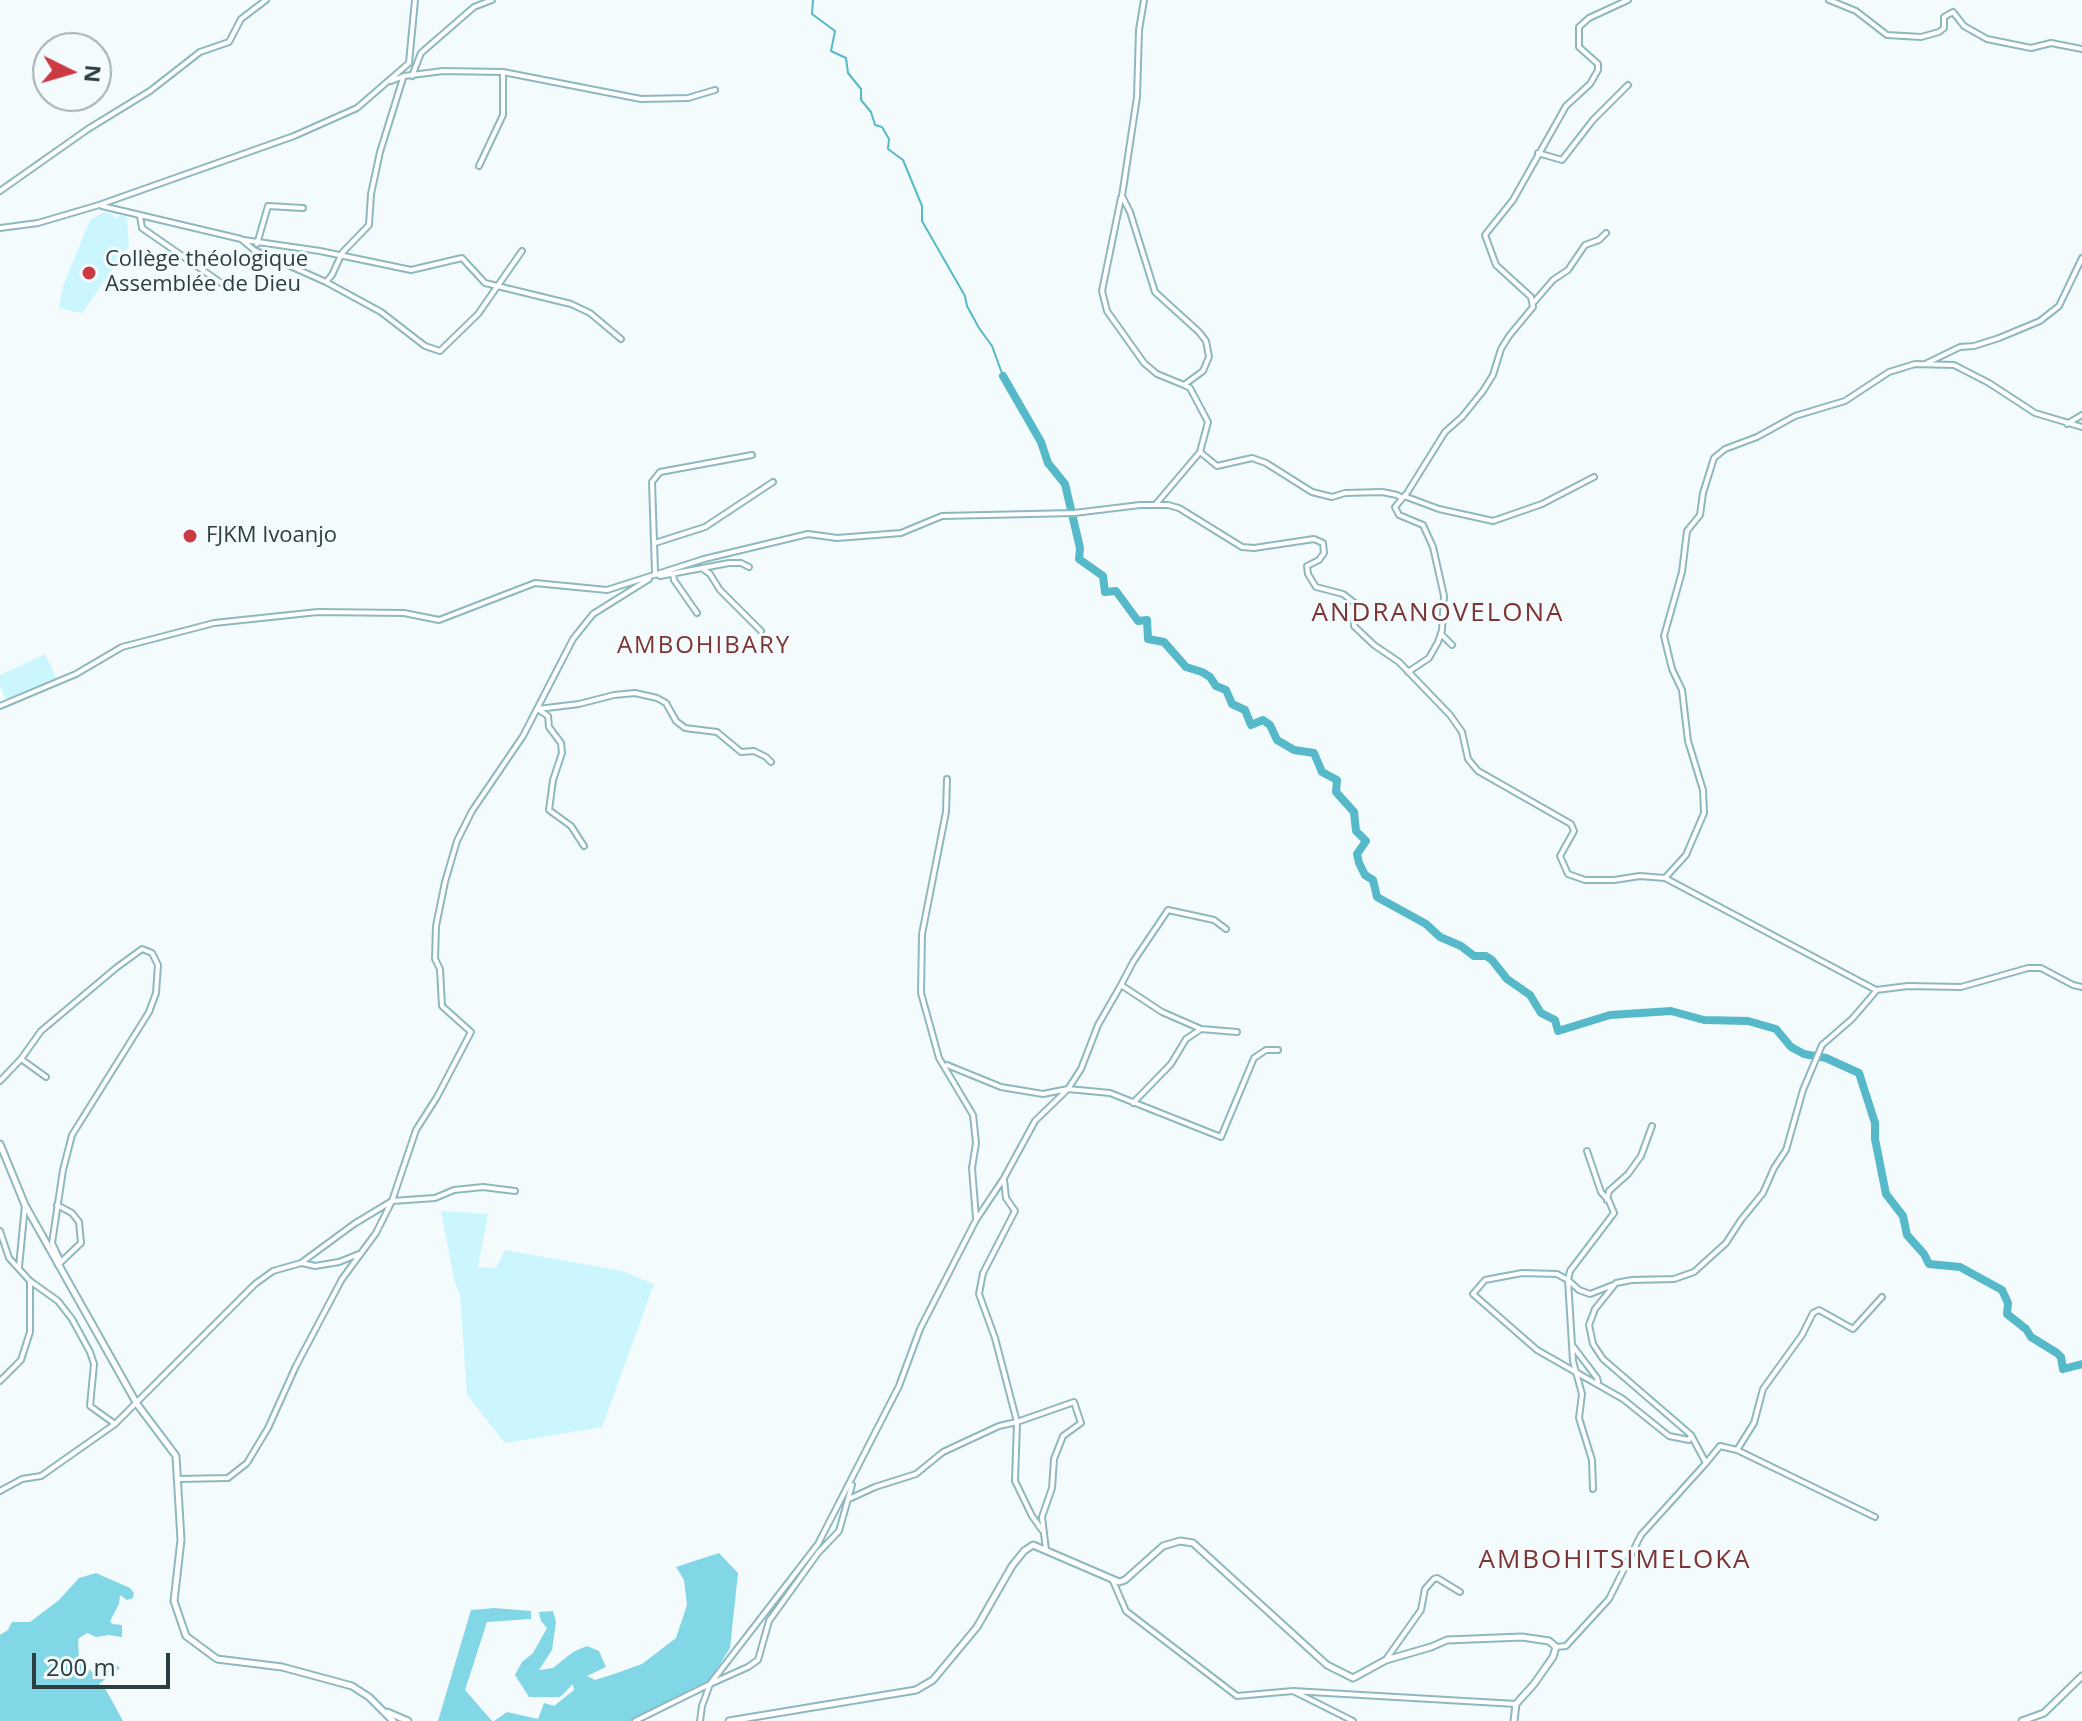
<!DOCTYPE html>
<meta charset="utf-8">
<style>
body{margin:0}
#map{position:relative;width:2082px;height:1721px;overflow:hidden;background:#f3fbfd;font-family:"Open Sans",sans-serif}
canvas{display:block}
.north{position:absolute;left:32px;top:32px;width:80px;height:80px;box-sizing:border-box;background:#f3fbfd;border:2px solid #a4afb2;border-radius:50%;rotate:95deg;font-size:22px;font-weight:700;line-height:32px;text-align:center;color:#2d3e42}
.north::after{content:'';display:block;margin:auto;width:28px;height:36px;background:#ca3a42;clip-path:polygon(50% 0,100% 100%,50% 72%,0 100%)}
.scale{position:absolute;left:32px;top:1653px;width:138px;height:36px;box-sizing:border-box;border:4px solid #2d3e42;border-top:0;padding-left:10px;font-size:24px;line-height:28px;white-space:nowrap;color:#2d3e42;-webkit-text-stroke:6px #f3fbfd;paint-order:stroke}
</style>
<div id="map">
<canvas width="2082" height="1721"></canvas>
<div class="north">N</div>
<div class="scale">200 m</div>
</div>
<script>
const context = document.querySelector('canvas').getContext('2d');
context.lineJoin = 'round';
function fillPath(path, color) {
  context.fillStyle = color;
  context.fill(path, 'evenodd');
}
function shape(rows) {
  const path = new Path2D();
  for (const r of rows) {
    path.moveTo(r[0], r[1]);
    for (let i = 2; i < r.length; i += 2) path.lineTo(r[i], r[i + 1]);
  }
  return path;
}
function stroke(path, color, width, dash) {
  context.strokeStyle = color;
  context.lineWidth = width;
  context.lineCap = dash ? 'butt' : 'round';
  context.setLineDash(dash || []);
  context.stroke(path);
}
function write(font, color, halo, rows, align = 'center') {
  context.font = font + ' "Open Sans",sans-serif';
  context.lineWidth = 6;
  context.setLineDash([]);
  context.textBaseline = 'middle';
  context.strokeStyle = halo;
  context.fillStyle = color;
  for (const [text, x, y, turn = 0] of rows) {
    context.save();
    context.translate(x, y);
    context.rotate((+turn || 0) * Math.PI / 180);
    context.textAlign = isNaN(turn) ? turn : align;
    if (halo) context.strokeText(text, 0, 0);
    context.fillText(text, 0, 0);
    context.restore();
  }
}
fillPath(shape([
 [104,212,112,214,116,218,121,215,127,218,129,246,82,313,59,308,63,286,90,220],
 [45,654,57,680,7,702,0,686,0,675],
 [441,1211,488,1214,478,1267,496,1268,505,1250,622,1271,654,1284,602,1427,505,1443,467,1395,460,1294,455,1284]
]), '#cbf6fe');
fillPath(shape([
 [719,1553,738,1573,730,1648,707,1685,632,1721,494,1721,507,1712,538,1719,544,1703,554,1706,574,1690,573,1684,560,1697,529,1697,515,1675,522,1662,533,1653,547,1628,541,1621,539,1612,553,1611,556,1622,552,1650,539,1670,553,1668,573,1652,587,1646,599,1651,606,1667,587,1676,595,1680,614,1674,642,1664,676,1638,687,1605,684,1580,676,1567],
 [96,1573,130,1588,134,1593,133,1598,127,1600,120,1595,119,1604,110,1621,112,1624,122,1625,122,1637,109,1635,96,1637,87,1633,78,1639,79,1659,93,1673,104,1675,111,1667,116,1665,120,1668,99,1684,106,1690,123,1721,0,1721,0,1635,8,1630,12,1622,30,1622,59,1600,79,1578],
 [494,1608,531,1611,531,1619,487,1622,465,1690,492,1721,438,1721,471,1610]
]), '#81d7e6');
stroke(shape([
 [813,0,812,14,835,31,831,51,846,58,848,73,861,89,861,100,871,112,875,125,882,127,889,139,888,149,903,160,922,206,922,221,965,296,967,306,979,328,992,346,1003,376]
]), '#55b9ca', 2);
stroke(shape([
 [1003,376,1041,442,1048,463,1065,484,1080,548,1079,559,1103,576,1105,592,1116,591,1138,621,1147,620,1148,639,1164,642,1186,667,1202,672,1210,677,1216,686,1226,690,1232,704,1245,710,1251,725,1263,720,1270,725,1277,740,1294,750,1314,753,1322,772,1337,780,1336,792,1354,812,1356,831,1366,841,1357,854,1359,863,1365,875,1373,880,1377,897,1426,924,1440,937,1461,946,1474,956,1486,956,1492,960,1507,979,1530,995,1541,1013,1555,1020,1558,1031,1610,1015,1671,1011,1704,1020,1748,1021,1776,1029,1791,1047,1804,1054,1826,1058,1859,1073,1875,1123,1875,1139,1886,1194,1903,1216,1907,1235,1924,1254,1929,1264,1960,1267,2002,1290,2008,1303,2007,1314,2026,1329,2031,1337,2057,1353,2061,1357,2063,1369,2082,1364]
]), '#55b9ca', 8);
const street = shape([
 [1144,0,1139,30,1137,97,1122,196,1130,212,1155,292,1199,332,1206,341,1209,357,1203,371,1184,385,1190,388,1208,422,1200,452,1156,504],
 [1829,0,1856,11,1887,35,1921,37,1939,32,1944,28,1944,17,1953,12,1964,26,1987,39,2031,48,2051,43,2082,49],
 [412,76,421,53,474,7,492,0],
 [391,81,404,76,443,71,503,72,641,99,688,98,715,90],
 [1538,153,1562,160,1593,120,1628,85],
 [479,166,503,115,503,72],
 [0,191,88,129,150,91,200,52,229,42,241,19,266,0],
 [1121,198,1102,291,1107,311,1144,363,1157,374,1184,385],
 [102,206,241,239,254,250,326,282,381,312,425,346,440,351,478,314,522,251],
 [140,216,142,228,227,287],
 [0,228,38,223,99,205,294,136,357,108,409,63,415,0],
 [244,240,320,251,411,270,462,258,485,283,571,304,590,313,621,339],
 [257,244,268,206,303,208],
 [326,282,332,275,342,253,369,225,371,194,380,152,403,78],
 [1534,302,1553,280,1568,270,1585,245,1599,240,1606,233],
 [1927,363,1960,347,1974,346,1999,338,2040,321,2059,306,2082,258],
 [2067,424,2082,415],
 [1200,452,1217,466,1252,458,1266,463,1312,492,1332,497,1345,493,1382,492,1397,495,1402,498],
 [1404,496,1439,509,1493,521,1542,504,1594,477],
 [655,543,705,527,773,482],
 [703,569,710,574,720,590,761,631],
 [655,572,652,482,660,472,752,455],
 [655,573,660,576,729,563,741,563,749,567],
 [673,574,674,580,697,613],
 [1441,634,1452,645],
 [1408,672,1429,658,1438,642,1442,630,1444,596,1433,547,1423,525,1399,515,1395,507,1407,493,1445,432,1462,417,1483,391,1493,375,1501,349,1509,336,1533,307,1531,297,1496,265,1485,235,1513,200,1566,106,1590,84,1598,70,1598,64,1579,47,1579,27,1589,18,1628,0],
 [0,706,76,674,122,647,214,623,318,612,404,613,439,620,535,583,607,590,704,559,808,534,837,538,901,533,942,516,1074,513,1140,505,1168,505,1179,508,1242,547,1254,548,1314,539,1323,543,1324,553,1319,560,1307,566,1308,574,1316,587,1343,594,1356,604,1354,626,1374,645,1399,662,1450,715,1462,732,1468,759,1478,771,1571,824,1574,831,1560,856,1568,874,1585,880,1614,880,1640,876,1665,878,1876,990,1908,986,1961,987,2028,968,2041,968,2073,985,2082,987],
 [538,709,579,704,614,695,635,693,657,698,666,703,676,721,685,728,717,732,741,752,754,751,766,757,771,762],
 [539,710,548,716,549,727,561,743,562,753,553,780,549,810,571,826,584,846],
 [947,779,946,812,922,934,921,993,939,1058,973,1115,976,1143,972,1168,976,1218],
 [1665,878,1686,855,1704,813,1703,790,1688,741,1682,690,1672,669,1664,636,1682,572,1687,531,1700,515,1703,493,1714,458,1725,449,1757,437,1795,416,1845,401,1889,372,1915,364,1954,365,1989,383,2035,413,2082,427],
 [1201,1029,1162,1012,1121,985,1133,962,1168,910,1214,920,1226,929],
 [21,1059,46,1077],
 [947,1065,1001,1087,1043,1094,1068,1089,1110,1093,1221,1137,1254,1058,1266,1050,1278,1050],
 [0,1081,21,1059,41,1031,116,968,142,949,152,953,158,965,156,993,149,1012,72,1135,63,1170,52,1243,61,1262,58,1265],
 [1133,1103,1171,1064,1186,1039,1201,1029,1237,1032],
 [1587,1151,1601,1192,1609,1201,1614,1213,1570,1271,1568,1280,1573,1361,1582,1394,1579,1418,1592,1460,1593,1489],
 [1004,1180,1006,1198,1015,1211,983,1273,979,1294,995,1338,1017,1422,1074,1402,1081,1423,1063,1436,1054,1459,1052,1488,1042,1517,1046,1550],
 [1607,1200,1609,1191,1628,1174,1641,1156,1652,1126],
 [57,1205,72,1213,79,1222,81,1243,61,1262],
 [0,1231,9,1258,30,1281,58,1301,72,1319,90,1352,94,1364,90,1406,115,1424],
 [302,1263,315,1266,339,1262,359,1254],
 [19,1267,25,1205],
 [1613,1285,1590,1294,1579,1290,1568,1280,1557,1274,1522,1273,1485,1280,1473,1294,1537,1350,1623,1399,1669,1436,1689,1440,1691,1435],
 [1572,1345,1597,1378,1598,1382],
 [0,1381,21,1360,30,1332,30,1281],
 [1737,1450,1875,1517],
 [1706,1463,1720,1446,1737,1450,1754,1423,1763,1389,1802,1335,1813,1313,1819,1310,1853,1329,1882,1297],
 [178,1479,228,1478,247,1463,268,1428,296,1366,342,1279,376,1233,392,1201,435,1198,454,1190,483,1187,515,1191],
 [0,1491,22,1479,41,1476,115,1424,255,1284,273,1271,301,1263,354,1224,392,1201,416,1130,437,1097,471,1032,442,1006,440,969,435,959,436,926,445,882,457,841,472,811,523,736,573,639,593,614,649,579],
 [849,1499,875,1487,916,1474,943,1452,999,1426,1017,1422,1015,1481,1032,1516,1042,1530],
 [1113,1581,1126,1611,1237,1696,1293,1691,1516,1704],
 [1556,1647,1566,1646,1609,1599,1641,1535,1706,1463,1691,1435,1603,1359,1593,1344,1589,1325,1595,1309,1616,1283,1632,1280,1674,1279,1694,1272,1726,1243,1741,1220,1763,1193,1774,1168,1786,1150,1803,1090,1822,1045,1852,1019,1876,991],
 [1387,1658,1421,1610,1425,1589,1434,1579,1437,1578,1460,1592],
 [1295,1692,1353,1721],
 [635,1721,710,1684,818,1544,899,1386,920,1329,976,1220,1004,1178,1035,1121,1068,1089,1081,1069,1098,1025,1121,985],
 [700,1721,702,1706,710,1684,748,1667,758,1660,769,1621,818,1553,839,1531,852,1485]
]);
const secondary = shape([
 [0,1144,25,1205,137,1404,176,1456,181,1540,174,1601,186,1636,217,1659,282,1667,352,1686,369,1697,393,1721],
 [387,1712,408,1721],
 [729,1721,916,1690,933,1680,977,1627,1012,1566,1024,1551,1033,1545,1119,1582,1125,1580,1163,1546,1180,1541,1193,1543,1327,1665,1353,1678,1386,1660,1431,1647,1447,1640,1522,1637,1549,1641,1556,1647,1553,1657,1534,1684,1516,1704,1514,1721],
 [2022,1721,2044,1713,2082,1676]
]);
stroke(street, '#8eb8c0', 8);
stroke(secondary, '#8eb8c0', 9);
stroke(street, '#fff', 4);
stroke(secondary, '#fff', 5);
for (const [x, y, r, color] of [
 [89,273,8,"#ca3a42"],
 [190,536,8,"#ca3a42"]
]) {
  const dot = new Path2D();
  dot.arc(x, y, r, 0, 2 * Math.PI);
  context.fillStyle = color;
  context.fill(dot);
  stroke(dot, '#f3fbfd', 3);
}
write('22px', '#2d3e42', '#f3fbfd', [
 ["Collège théologique",105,260],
 ["Assemblée de Dieu",105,285],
 ["FJKM Ivoanjo",206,536]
], 'left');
context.letterSpacing = '2px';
write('24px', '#7c3434', '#f3fbfd', [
 ["AMBOHIBARY",704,646]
]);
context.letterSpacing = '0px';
context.letterSpacing = '2px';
write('26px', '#7c3434', '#f3fbfd', [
 ["ANDRANOVELONA",1438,614],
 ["AMBOHITSIMELOKA",1615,1561]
]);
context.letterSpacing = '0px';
</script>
